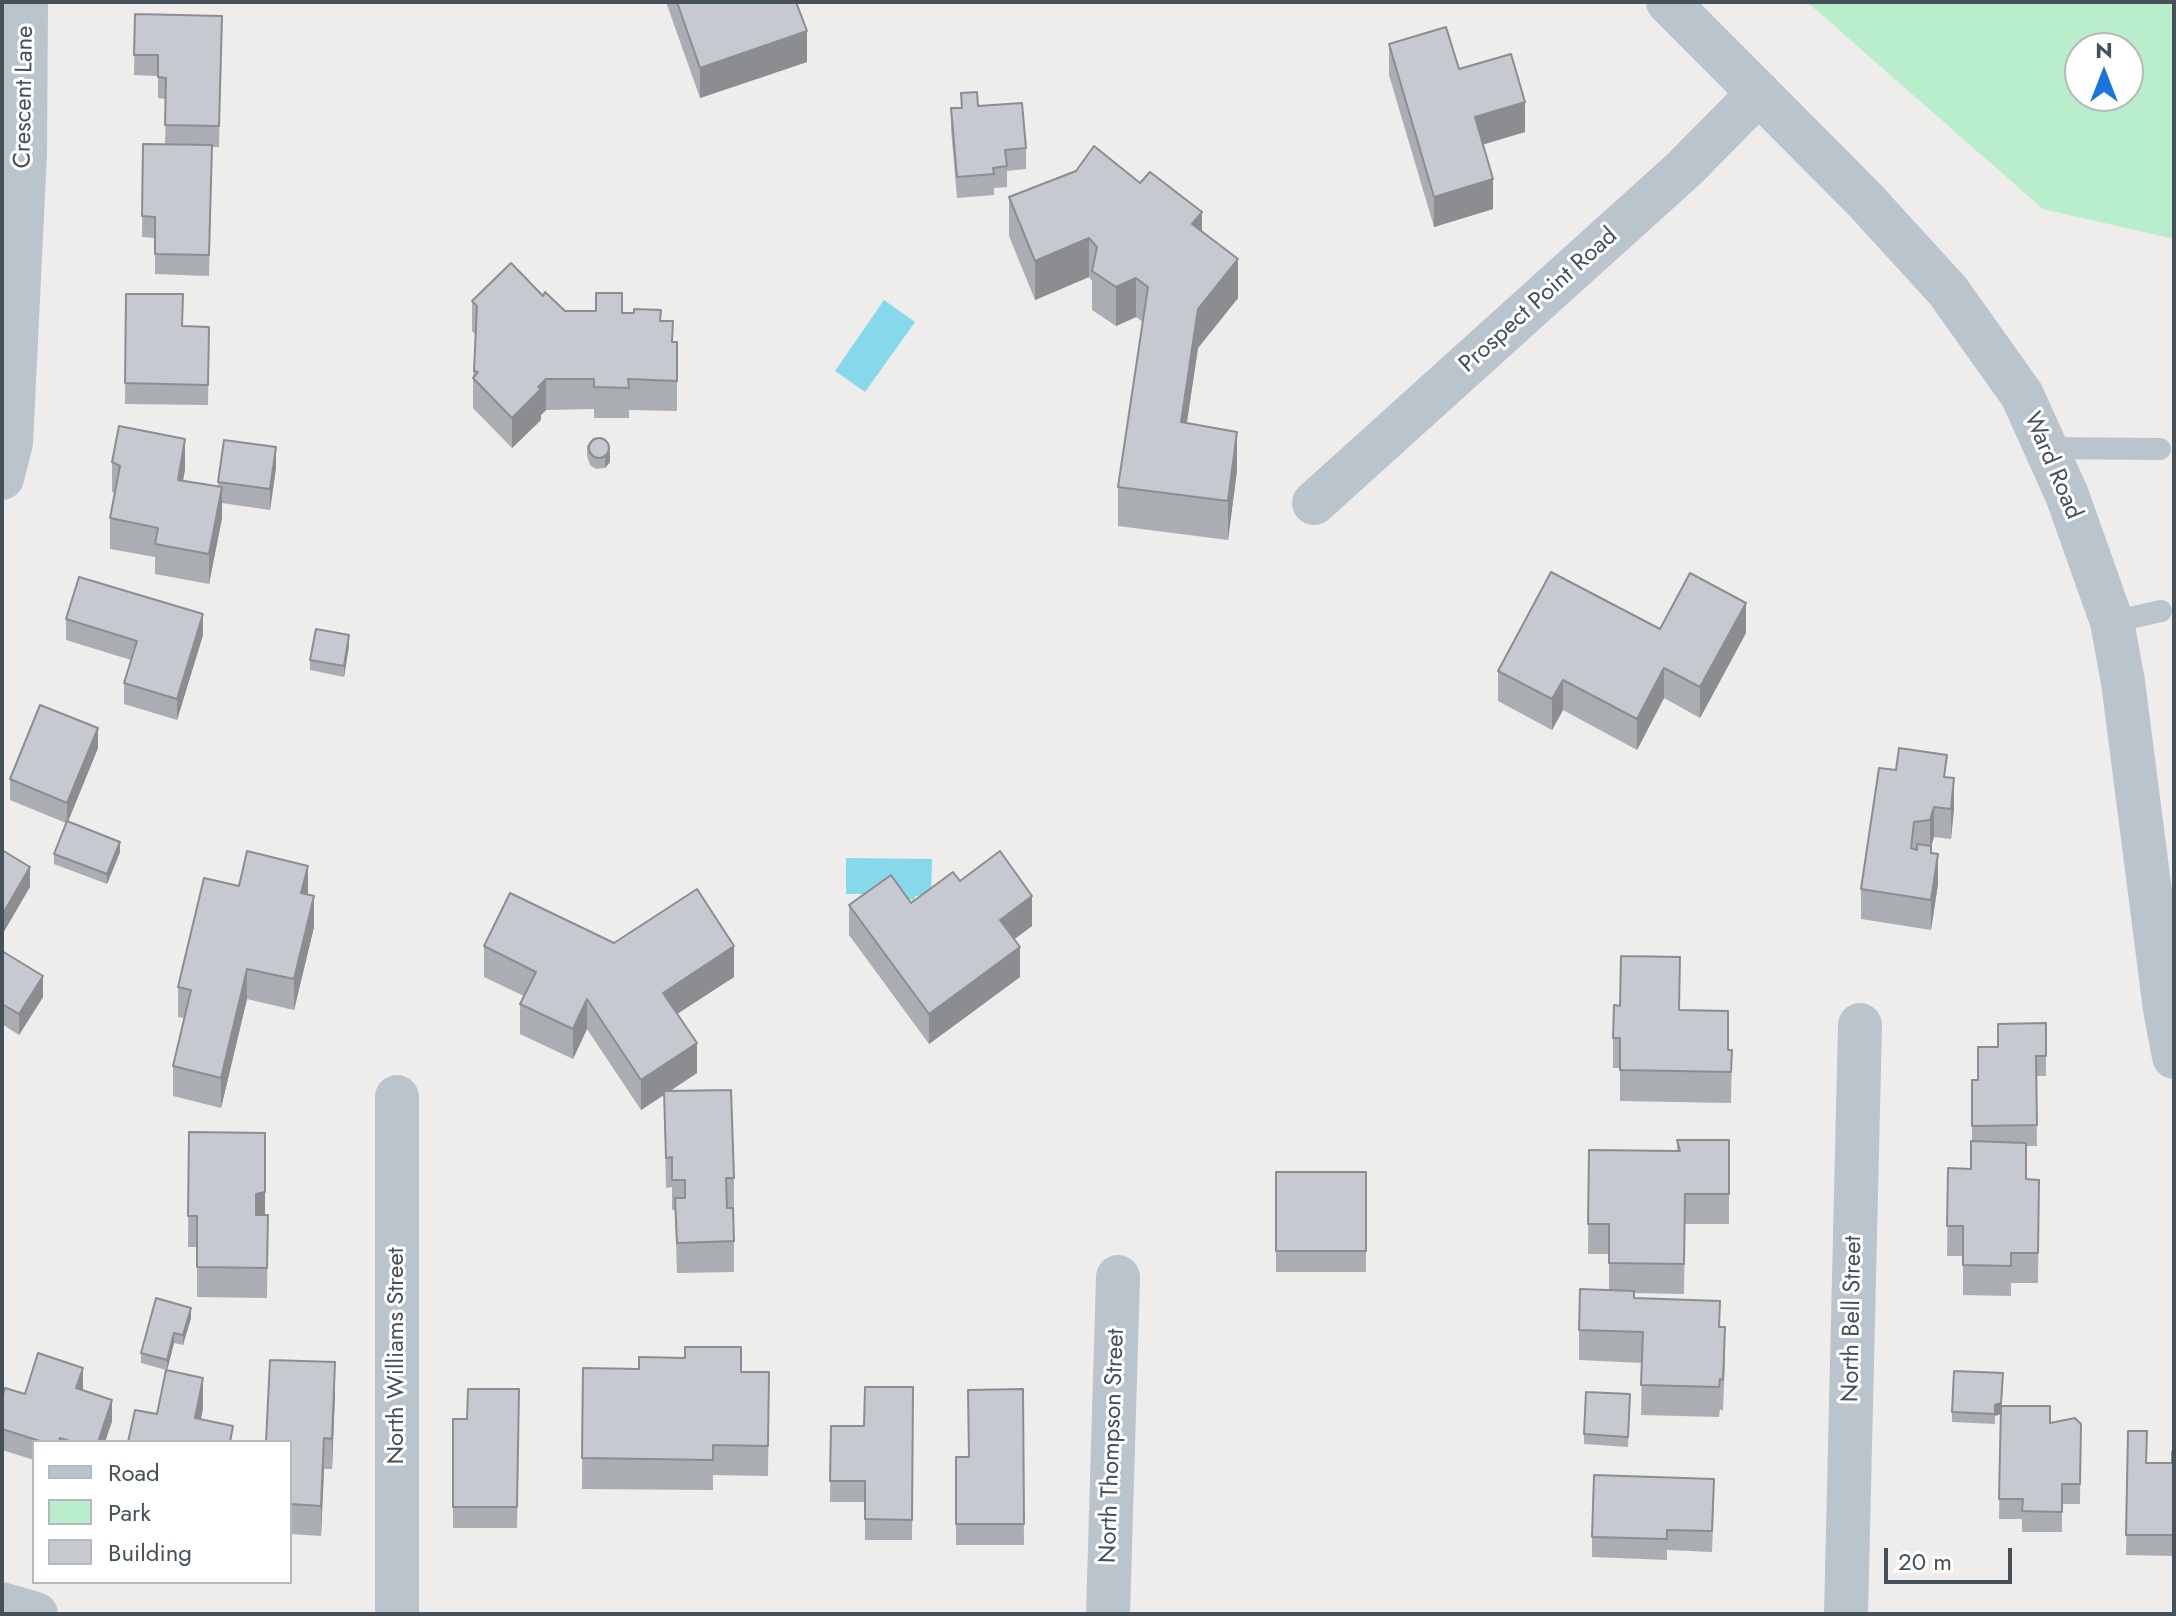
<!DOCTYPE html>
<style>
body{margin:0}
#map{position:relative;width:2176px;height:1616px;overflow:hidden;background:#efecec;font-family:Jost,sans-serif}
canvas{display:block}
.frame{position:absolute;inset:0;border:4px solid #455059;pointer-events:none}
.legend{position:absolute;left:32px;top:1440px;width:260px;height:144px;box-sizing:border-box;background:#fff;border:2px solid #b5b9bd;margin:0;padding:10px 14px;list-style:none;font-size:24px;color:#455059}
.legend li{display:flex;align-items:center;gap:16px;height:40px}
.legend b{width:40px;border:2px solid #b5b9bd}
.north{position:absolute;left:2064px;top:32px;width:80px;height:80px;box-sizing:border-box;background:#fff;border:2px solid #b5b9bd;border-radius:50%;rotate:0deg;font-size:22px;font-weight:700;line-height:32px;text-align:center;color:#455059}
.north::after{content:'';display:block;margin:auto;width:28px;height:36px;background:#1974dd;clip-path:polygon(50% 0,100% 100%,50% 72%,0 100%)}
.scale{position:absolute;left:1884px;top:1548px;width:128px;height:36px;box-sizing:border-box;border:4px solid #455059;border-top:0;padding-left:10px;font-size:24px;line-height:28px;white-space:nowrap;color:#455059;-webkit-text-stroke:6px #fff;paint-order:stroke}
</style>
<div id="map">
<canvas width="2176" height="1616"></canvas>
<div class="frame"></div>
<ul class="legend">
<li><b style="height:10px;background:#bac4cc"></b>Road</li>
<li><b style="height:22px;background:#b9eecc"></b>Park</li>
<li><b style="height:22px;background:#c6c9cf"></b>Building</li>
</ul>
<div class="north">N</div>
<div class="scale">20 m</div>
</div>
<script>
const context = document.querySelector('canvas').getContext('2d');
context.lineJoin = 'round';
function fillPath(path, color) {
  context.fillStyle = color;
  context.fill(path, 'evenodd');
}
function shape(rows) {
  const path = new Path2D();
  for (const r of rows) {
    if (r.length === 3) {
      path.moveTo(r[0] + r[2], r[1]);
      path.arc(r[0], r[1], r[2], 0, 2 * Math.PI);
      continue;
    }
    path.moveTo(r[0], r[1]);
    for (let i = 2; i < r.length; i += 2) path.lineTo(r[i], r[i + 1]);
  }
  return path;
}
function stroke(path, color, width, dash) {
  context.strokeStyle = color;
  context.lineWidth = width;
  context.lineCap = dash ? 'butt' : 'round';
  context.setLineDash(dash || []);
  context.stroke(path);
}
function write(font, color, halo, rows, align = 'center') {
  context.font = font + ' Jost,sans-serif';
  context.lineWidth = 6;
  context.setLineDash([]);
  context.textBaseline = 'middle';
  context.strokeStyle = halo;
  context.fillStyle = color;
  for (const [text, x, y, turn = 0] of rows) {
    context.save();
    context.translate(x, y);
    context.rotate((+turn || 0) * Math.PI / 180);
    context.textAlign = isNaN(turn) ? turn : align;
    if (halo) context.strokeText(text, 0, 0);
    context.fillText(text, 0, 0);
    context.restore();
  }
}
fillPath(shape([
 [1807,2,2174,2,2174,239,2043,209],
 [2080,48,2128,48,2128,96,2080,96]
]), '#b9eecc');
fillPath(shape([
 [884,300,915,322,865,392,835,371],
 [846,858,932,859,931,896,915,896,914,900,901,899,900,894,846,894]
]), '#86d9eb');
stroke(shape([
 [2045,448,2160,449],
 [2112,622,2161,611]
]), '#bac4cc', 22);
stroke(shape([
 [1668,2,1865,200,1948,291,2022,395,2067,495,2112,622,2123,682,2165,1009,2174,1057],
 [2,478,11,443,25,153,26,2],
 [1314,503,1684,169,1759,93],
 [397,1097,397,1614],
 [2,1604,36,1614],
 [1108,1614,1118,1277],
 [1846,1614,1860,1025]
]), '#bac4cc', 44);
fillPath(shape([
 [666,2,796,2,807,62,700,98],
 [135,14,222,16,219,147,212,147,209,276,155,274,155,238,142,237,143,144,165,145,166,99,158,98,158,76,134,75],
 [1389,44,1459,69,1525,132,1483,144,1493,209,1434,227,1389,75],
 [961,93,978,106,1026,148,1026,169,1007,171,1007,187,994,188,994,195,957,198,951,129,951,108,961,108],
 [1009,197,1202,232,1238,298,1198,348,1187,423,1237,470,1228,540,1118,526,1118,487,1143,322,1136,317,1116,326,1092,310,1092,281,1089,277,1035,300,1009,236],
 [126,294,183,326,209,327,208,405,125,404],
 [543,296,565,311,622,313,661,321,673,342,677,342,677,411,629,410,629,418,594,418,594,409,546,410,541,415,541,420,512,448,473,408,473,378,476,335,472,331,472,301],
 [593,438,610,462,605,468,596,469,590,465,587,456,587,446],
 [112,462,185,469,183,481,218,487,218,482,276,468,270,510,222,503,222,518,209,584,155,574,155,557,110,549,110,518,115,493,112,492],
 [66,619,203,635,177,720,124,704,124,683,131,660,66,640],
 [1660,629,1746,633,1700,718,1664,698,1637,750,1563,710,1552,730,1498,701,1498,671],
 [349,646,344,677,310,670,310,660],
 [98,748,68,821,120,852,107,884,54,864,54,854,66,823,10,800,10,779],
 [1947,777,1954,808,1951,839,1934,837,1931,846,1931,853,1938,884,1931,930,1861,919,1861,889],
 [960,881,1032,926,1014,939,1020,977,929,1044,849,935,849,905,911,903],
 [239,886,308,895,314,927,294,1010,247,999,221,1108,173,1096,173,1066,184,1018,178,1017,178,987],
 [614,943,734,977,677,1014,697,1073,670,1091,734,1178,734,1272,677,1273,675,1210,672,1210,672,1187,666,1188,664,1095,641,1110,587,1029,573,1059,520,1034,520,1004,524,996,484,977,484,946],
 [2,951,43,997,19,1035,2,1024],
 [1680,1010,1728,1050,1732,1050,1731,1103,1620,1101,1620,1068,1613,1068,1613,1038],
 [2046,1023,2046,1076,2036,1076,2037,1146,2026,1146,2026,1179,2039,1180,2038,1283,2011,1283,2011,1296,1963,1295,1963,1256,1947,1256,1948,1168,1971,1169,1972,1141,1972,1080,1978,1080],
 [189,1132,265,1215,268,1215,267,1298,197,1297,197,1247,188,1247],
 [1677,1140,1729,1140,1729,1224,1685,1224,1684,1294,1634,1293,1634,1298,1720,1327,1725,1358,1723,1411,1720,1409,1719,1417,1641,1415,1642,1363,1579,1360,1579,1330,1609,1290,1609,1254,1588,1254,1589,1150,1677,1150],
 [1276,1172,1366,1172,1366,1272,1276,1272],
 [191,1318,183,1345,174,1343,167,1370,203,1408,201,1420,233,1442,157,1414,166,1370,141,1363,141,1353],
 [583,1368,769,1372,768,1476,713,1475,713,1490,582,1489],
 [913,1387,912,1540,865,1540,865,1502,830,1502,831,1426,864,1426],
 [83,1388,82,1390,112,1421,105,1442,34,1442,34,1460,2,1450,2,1397],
 [519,1389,517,1528,453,1528,453,1419,467,1419],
 [1023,1389,1024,1545,956,1545,956,1457,969,1457],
 [335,1393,332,1469,324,1469,321,1536,290,1534,290,1442],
 [1630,1394,1628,1447,1584,1444,1584,1434],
 [2002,1406,2050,1423,2081,1424,2080,1504,2062,1504,2062,1532,2022,1532,2022,1519,1999,1519,2001,1414,1995,1416,1995,1424,1952,1422,1952,1412],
 [2128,1431,2147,1463,2172,1463,2174,1452,2174,1556,2126,1555],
 [1714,1499,1712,1552,1667,1550,1667,1560,1592,1557,1592,1537]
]), '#aaadb2');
fillPath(shape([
 [807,31,807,62,700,98,700,68],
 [1525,102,1525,132,1475,147,1475,117],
 [1493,179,1493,209,1434,227,1434,197],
 [1202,212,1202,251,1192,224],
 [1089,238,1089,277,1035,300,1035,261],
 [1238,259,1238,298,1198,348,1181,460,1181,422,1198,309],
 [1136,278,1136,317,1116,326,1116,287],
 [546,379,546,410,541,415,541,420,512,448,512,418],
 [1237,432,1237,470,1228,540,1228,501],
 [185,439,185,469,178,510,178,480],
 [276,447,276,468,270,510,270,489],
 [610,451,610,462,605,468,605,457],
 [222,487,222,518,209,584,209,554],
 [1746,603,1746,633,1700,718,1700,687],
 [203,614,203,635,177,720,177,699],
 [349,635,349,646,344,677,344,666],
 [1664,668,1664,698,1637,750,1637,719],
 [1563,680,1563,710,1552,730,1552,699],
 [98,728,98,748,67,824,67,803],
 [1954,778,1954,808,1951,839,1951,809],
 [1934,807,1934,837,1930,850,1930,820],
 [120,842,120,852,107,884,107,874],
 [1938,854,1938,884,1931,930,1931,900],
 [308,866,308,896,301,893],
 [30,867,30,887,2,935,2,915],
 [314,896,314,927,294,1010,294,979],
 [1032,896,1032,926,1000,950,1000,920],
 [734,946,734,977,663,1023,663,993],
 [1020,947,1020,977,929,1044,929,1014],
 [247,969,247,999,221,1108,221,1078],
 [43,976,43,997,19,1035,19,1014],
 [587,999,587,1029,573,1059,573,1029],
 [697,1043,697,1073,641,1110,641,1080],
 [265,1133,265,1222,256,1224,256,1194],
 [191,1308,191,1318,183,1345,183,1335],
 [174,1333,174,1343,167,1371,167,1360],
 [335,1362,335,1393,332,1469,332,1439],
 [83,1368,83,1388,76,1409,76,1388],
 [203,1378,203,1408,196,1442,195,1418],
 [2003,1383,2001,1414,1995,1416,1995,1405],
 [112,1400,112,1421,105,1442,98,1442],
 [324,1438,324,1469,321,1536,321,1506]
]), '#8b8d91');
const building = shape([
 [677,2,796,2,807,31,700,68,677,2],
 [135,14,222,16,219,126,165,125,166,78,158,77,158,55,134,55,135,14],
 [1446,27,1459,69,1511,54,1525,102,1475,117,1493,179,1434,197,1389,44,1446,27],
 [977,92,978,106,1022,103,1026,148,1005,150,1007,166,993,168,994,174,957,177,951,108,962,108,961,93,977,92],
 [143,144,212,145,209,255,155,254,155,217,142,216,143,144],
 [1094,146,1140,183,1150,172,1202,212,1192,224,1238,259,1198,309,1181,422,1237,432,1228,501,1118,487,1148,287,1136,278,1116,287,1092,271,1097,247,1089,238,1035,261,1009,197,1076,171,1094,146],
 [511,263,543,296,545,292,565,311,596,311,596,293,622,293,622,313,634,313,634,309,661,310,660,321,673,321,672,342,677,342,677,381,628,379,629,388,594,387,594,379,546,379,538,387,541,389,512,418,473,378,478,372,474,371,477,306,472,301,511,263],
 [126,294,183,294,182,326,209,327,208,385,125,383,126,294],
 [119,426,185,439,178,480,222,487,209,554,155,544,158,528,110,518,120,466,112,462,119,426],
 [599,448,10],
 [224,440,276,447,270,489,218,482,224,440],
 [1551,572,1660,629,1690,573,1746,603,1700,687,1664,668,1637,719,1563,680,1552,699,1498,671,1551,572],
 [79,577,203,614,177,699,124,683,137,641,66,619,79,577],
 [316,629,349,635,344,666,310,660,316,629],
 [40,705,98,728,67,803,10,779,40,705],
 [1899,748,1947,755,1944,777,1954,778,1951,809,1934,807,1930,820,1914,822,1911,848,1917,850,1917,844,1931,846,1931,853,1938,854,1931,900,1861,889,1879,768,1896,770,1899,748],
 [67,821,120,842,107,874,54,854,67,821],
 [2,850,30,867,2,915,2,850],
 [247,851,308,866,301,893,314,896,294,979,247,969,221,1078,173,1066,191,990,178,987,204,878,239,886,247,851],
 [1000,851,1032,896,1000,920,1020,947,929,1014,849,905,891,875,911,903,953,872,960,881,1000,851],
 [697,889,734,946,663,993,697,1043,641,1080,587,999,573,1029,520,1004,536,972,484,946,510,893,614,943,697,889],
 [2,951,43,976,19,1014,2,1004,2,951],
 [1621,956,1680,957,1679,1010,1728,1011,1728,1050,1732,1050,1731,1072,1620,1070,1620,1038,1613,1038,1614,1005,1620,1006,1621,956],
 [2046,1023,2046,1056,2036,1056,2037,1125,1972,1126,1972,1080,1978,1080,1978,1047,1998,1047,1998,1024,2046,1023],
 [731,1090,734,1178,726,1178,727,1208,733,1208,734,1241,677,1243,675,1198,685,1198,685,1180,672,1180,672,1157,666,1158,664,1091,731,1090],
 [189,1132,265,1133,265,1192,256,1194,256,1215,268,1215,267,1268,197,1267,197,1216,188,1216,189,1132],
 [1677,1140,1729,1140,1729,1194,1685,1194,1684,1264,1609,1263,1609,1224,1588,1224,1589,1150,1680,1151,1677,1140],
 [1971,1141,2026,1143,2026,1179,2039,1180,2038,1253,2011,1253,2011,1266,1963,1265,1963,1226,1947,1226,1948,1168,1971,1169,1971,1141],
 [1276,1172,1366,1172,1366,1251,1276,1251,1276,1172],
 [1580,1289,1634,1291,1634,1298,1720,1301,1719,1327,1725,1327,1723,1380,1720,1379,1719,1387,1641,1385,1643,1332,1579,1330,1580,1289],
 [156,1298,191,1308,183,1335,174,1333,167,1360,141,1353,156,1298],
 [685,1347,741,1347,741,1372,769,1372,768,1446,713,1445,713,1460,582,1458,583,1368,639,1369,639,1357,685,1358,685,1347],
 [38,1353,83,1368,76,1388,112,1400,98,1442,73,1442,60,1438,59,1442,43,1442,2,1429,2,1397,5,1388,25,1394,38,1353],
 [270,1360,335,1362,332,1439,324,1438,321,1506,290,1504,290,1442,266,1442,270,1360],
 [166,1370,203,1378,195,1418,233,1426,230,1442,128,1442,135,1410,157,1414,166,1370],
 [1954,1371,2003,1373,2001,1403,1995,1405,1995,1414,1952,1412,1954,1371],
 [865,1387,913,1387,912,1520,865,1519,865,1481,830,1481,831,1426,864,1426,865,1387],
 [468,1389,519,1389,517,1507,453,1507,453,1419,467,1419,468,1389],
 [1023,1389,1024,1524,956,1524,956,1457,969,1457,968,1390,1023,1389],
 [1586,1392,1630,1394,1628,1437,1584,1434,1586,1392],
 [2001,1406,2050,1406,2050,1423,2075,1418,2081,1424,2080,1484,2062,1484,2062,1512,2022,1511,2023,1499,1999,1499,2001,1406],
 [2128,1431,2147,1431,2146,1463,2172,1463,2172,1452,2174,1452,2174,1535,2126,1535,2128,1431],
 [1594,1475,1714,1479,1712,1531,1667,1530,1667,1539,1592,1537,1594,1475]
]);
fillPath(building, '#c6c9cf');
stroke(building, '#8b8d91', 2);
write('24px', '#455059', '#fff', [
 ["Crescent Lane",25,97,-89],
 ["Prospect Point Road",1539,301,-42],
 ["Ward Road",2052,466,67],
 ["North Bell Street",1853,1319,-89],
 ["North Williams Street",397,1356,-90],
 ["North Thompson Street",1113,1446,-88]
]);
</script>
